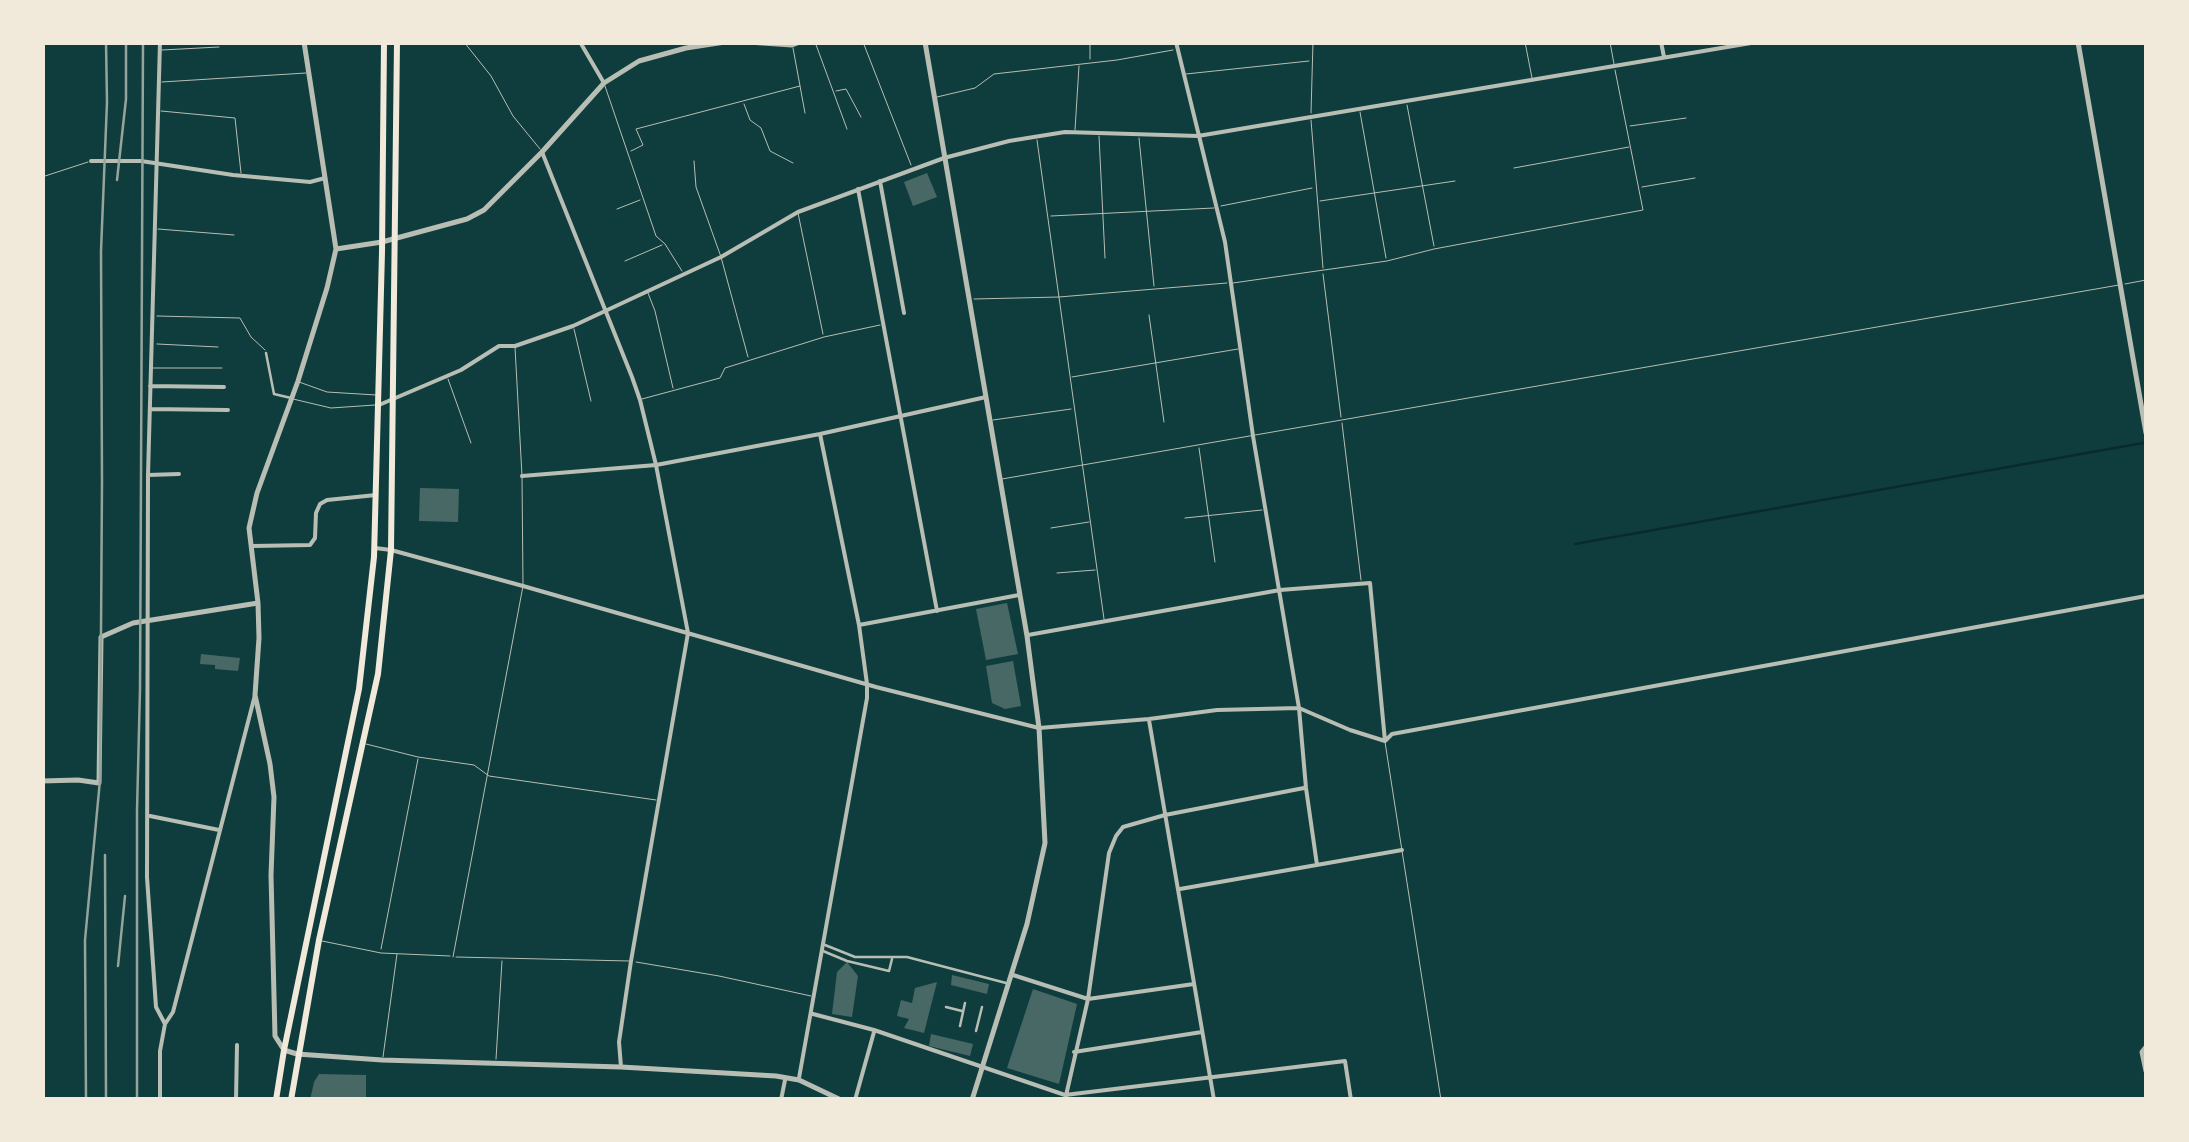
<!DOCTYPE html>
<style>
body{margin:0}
#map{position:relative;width:2189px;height:1142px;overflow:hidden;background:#0f3d3e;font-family:"Nunito Sans",sans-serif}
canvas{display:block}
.frame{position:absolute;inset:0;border:45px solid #f1e9da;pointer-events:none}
</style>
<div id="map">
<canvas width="2189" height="1142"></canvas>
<div class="frame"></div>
</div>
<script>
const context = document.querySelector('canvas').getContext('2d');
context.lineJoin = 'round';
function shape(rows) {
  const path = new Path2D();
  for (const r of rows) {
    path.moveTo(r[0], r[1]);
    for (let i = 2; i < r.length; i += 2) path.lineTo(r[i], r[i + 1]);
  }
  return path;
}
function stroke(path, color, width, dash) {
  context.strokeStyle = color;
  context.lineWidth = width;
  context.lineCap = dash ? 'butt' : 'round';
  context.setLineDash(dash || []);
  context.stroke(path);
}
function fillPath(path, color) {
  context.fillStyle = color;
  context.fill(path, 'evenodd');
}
stroke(shape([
 [1575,544,2143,443]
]), '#0a2a2b', 2.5);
fillPath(shape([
 [927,173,937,197,913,206,904,182],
 [420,488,459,489,458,522,419,521],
 [1007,603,1018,654,986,660,976,609],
 [201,654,240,658,238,671,215,669,215,665,200,664],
 [1013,661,1021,706,1005,709,992,703,986,666],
 [847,962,858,976,852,1017,832,1014,837,972],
 [952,975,989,984,987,994,951,985],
 [937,982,924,1033,904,1028,909,1019,897,1016,901,1000,912,1003,915,988],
 [1033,989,1077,1004,1059,1084,1007,1068],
 [931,1034,973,1044,970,1056,929,1046],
 [319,1074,366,1075,366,1100,310,1100,314,1082]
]), '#486865');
stroke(shape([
 [464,42,491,76,513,116,540,149],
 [815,42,847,129],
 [863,42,911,165],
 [1525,42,1532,78],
 [1610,42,1614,64],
 [793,48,805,113],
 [162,50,219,47],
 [1090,59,1090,42],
 [1186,74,1309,61],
 [162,82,306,73],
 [605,86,656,236,665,244,682,271],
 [836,91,846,89,861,117],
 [937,97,975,88,994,74,1117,60,1173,50],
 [744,104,750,120,761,128,770,151,793,163],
 [1407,105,1434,246],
 [161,111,235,118,241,173],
 [1360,112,1386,258],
 [1311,113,1313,42],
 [1311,120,1323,268],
 [1630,126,1686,118],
 [1075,130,1079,66],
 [1099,136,1105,258],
 [1139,138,1154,286],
 [1037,140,1104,619],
 [631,151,643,145,636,129,800,86],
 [694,161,696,187,721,257,748,357],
 [1514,168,1629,147],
 [42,177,88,162],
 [1642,187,1695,178],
 [1320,201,1455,181],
 [1221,206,1312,188],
 [617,209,640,200],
 [798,213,823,334],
 [1051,216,1214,208],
 [158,229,234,235],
 [625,261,662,245],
 [1323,274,1341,417],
 [1233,283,1387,261,1434,249,1643,210,1615,70],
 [2125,284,2146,280],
 [648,293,655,311,673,388],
 [974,299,1059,297,1227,283],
 [1149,315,1164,422],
 [157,316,240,318,251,337,265,350],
 [574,329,591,401],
 [157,344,218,347],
 [153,368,222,368],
 [1072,377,1238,349],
 [448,379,471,443],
 [299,382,327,392,376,395],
 [293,399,331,408,375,405],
 [642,399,720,378,725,368,824,337,880,325],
 [993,420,1071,409],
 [1342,423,1361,580],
 [1199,448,1215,562],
 [1002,479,2119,285],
 [1185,518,1262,510],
 [1051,528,1089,522],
 [1057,573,1095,570],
 [1385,742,1441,1100],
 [366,744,418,757,474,765,489,776,656,800],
 [322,941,381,953,450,956],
 [381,949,418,759],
 [453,957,523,586,522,476,515,347],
 [456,957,629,961],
 [636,962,719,976,811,996],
 [383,1057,397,954],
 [496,1059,502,961]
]), '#b8beb3', 1);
stroke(shape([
 [266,353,274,394,291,398],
 [825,945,855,957,907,957,1006,983],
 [823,951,847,961,889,971,892,959],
 [946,1007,962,1011],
 [960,1026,965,1003],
 [976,1031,982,1007]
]), '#b8beb3', 2.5);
stroke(shape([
 [160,42,148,475,147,877,156,1007,165,1024],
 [580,42,604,83],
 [1176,42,1225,242,1253,436,1299,708,1306,788,1317,865],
 [1661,42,1664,57],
 [542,152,632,377,640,400,656,465,688,633,631,961,619,1042,621,1067],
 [91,161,141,161,233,175,310,182,325,178],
 [880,181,904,313],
 [858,189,937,611],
 [150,386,224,387],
 [379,405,461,370,499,346,515,346,573,326,721,257,798,212,944,158,1009,141,1065,132,1198,136,1757,42],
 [150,409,228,410],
 [148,475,179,474],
 [522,476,656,465,820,434,986,397],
 [252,546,310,545,315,538,316,513,320,504,327,500,376,495],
 [375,548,391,550,523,586,876,687,1039,728,1149,719,1217,710,1299,708,1350,730,1385,741],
 [859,625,1019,595],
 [1028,635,1280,590,1370,583,1385,741],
 [1149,720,1214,1100],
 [1386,740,1392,734,2146,596],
 [150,816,219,830],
 [1180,889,1402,850],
 [1013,975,1088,999,1194,984],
 [813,1014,874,1030,1065,1095,1345,1061,1351,1100],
 [1074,1052,1202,1032],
 [799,1078,867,698,867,684,859,625,820,434],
 [160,1100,160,1051,165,1024,173,1012,255,695],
 [236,1100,237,1045],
 [781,1100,785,1080],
 [855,1100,874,1032],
 [1065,1100,1088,999,1109,853,1116,836,1123,827,1165,815,1304,788]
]), '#b8beb3', 4);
stroke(shape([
 [304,42,336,249,327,288,298,381,257,493,249,528,258,603,259,638,255,695,270,764,274,797,271,875,275,1036,284,1050,297,1054,382,1060,621,1067,776,1076,799,1080,841,1100],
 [748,42,792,45,800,42],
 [925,42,1027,636,1039,728,1045,843,1027,924,972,1100],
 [2078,42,2146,433],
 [336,249,382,242,467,219,484,210,542,152,604,83,639,61,686,48,725,42],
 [42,781,78,780,99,783,101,637,133,623,258,603],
 [2146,1047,2142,1052,2146,1071]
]), '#b8beb3', 5);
stroke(shape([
 [276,1100,284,1050,359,689,374,557,382,252,384,42],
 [291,1100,319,940,378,674,391,550,397,42]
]), '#f1e9da', 6);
stroke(shape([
 [117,180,126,99,126,42],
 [105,855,106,1100],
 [118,966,125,896],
 [86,1100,85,940,100,780,102,482,101,251,107,102,106,42],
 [137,1100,137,811,140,689,143,42]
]), '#97a49c', 2.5);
</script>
